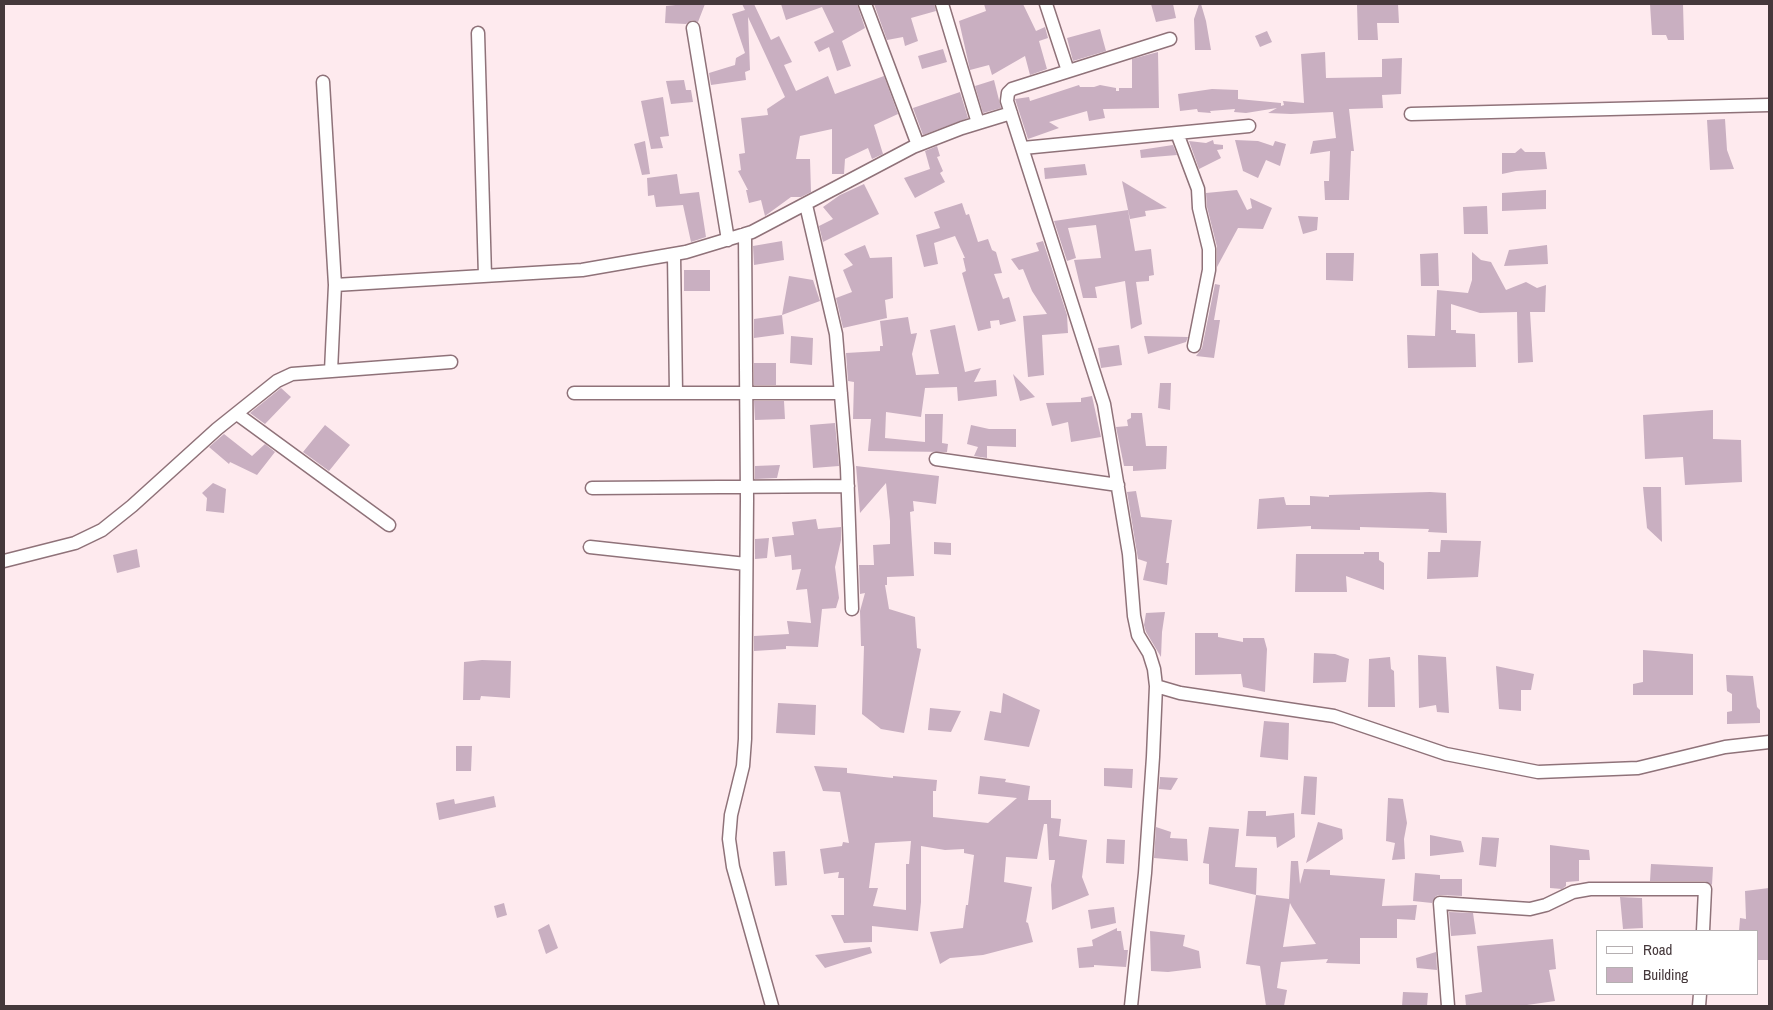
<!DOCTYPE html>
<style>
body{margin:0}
#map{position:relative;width:1773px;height:1010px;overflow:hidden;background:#feeaee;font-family:"Archivo Narrow",sans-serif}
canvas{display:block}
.frame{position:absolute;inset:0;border:5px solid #45383b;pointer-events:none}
.legend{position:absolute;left:1596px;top:930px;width:162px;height:65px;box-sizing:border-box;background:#fff;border:1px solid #b5afb1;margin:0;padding:6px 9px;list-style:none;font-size:15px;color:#45383b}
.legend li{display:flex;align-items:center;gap:10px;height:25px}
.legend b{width:25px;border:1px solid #b5afb1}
</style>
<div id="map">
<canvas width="1773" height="1010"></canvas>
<div class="frame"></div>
<ul class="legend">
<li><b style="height:6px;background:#fff"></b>Road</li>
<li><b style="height:14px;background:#c9afc1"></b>Building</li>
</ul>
</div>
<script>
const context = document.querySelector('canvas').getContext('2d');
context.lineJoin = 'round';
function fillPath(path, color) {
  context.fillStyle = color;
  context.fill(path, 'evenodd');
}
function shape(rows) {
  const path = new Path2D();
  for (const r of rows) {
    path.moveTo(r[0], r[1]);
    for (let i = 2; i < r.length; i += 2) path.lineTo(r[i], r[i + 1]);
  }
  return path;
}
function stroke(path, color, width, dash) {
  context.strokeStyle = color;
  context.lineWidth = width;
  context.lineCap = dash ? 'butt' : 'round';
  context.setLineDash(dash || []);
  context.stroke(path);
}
fillPath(shape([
 [685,4,705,4,698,22,692,20,686,24,665,23,666,6],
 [742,4,754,4,771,40,779,36,792,62,784,65,796,91,828,76,835,94,884,76,898,114,874,125,883,154,872,159,868,148,845,159,844,174,832,174,832,129,800,136,796,159,810,159,811,192,801,197,791,197,765,216,761,200,749,203,746,190,748,190,738,171,741,170,739,154,745,153,741,118,768,115,767,109,785,97,748,17,750,70,745,72,746,80,711,85,709,73,735,65,736,58,745,53,732,14,745,10],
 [781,4,857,4,865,28,842,41,851,66,837,71,829,47,819,52,814,42,834,32,822,7,786,20],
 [874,4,934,4,936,11,911,18,918,41,905,46,903,37,887,40],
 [984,4,1023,4,1036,31,1045,27,1048,38,1039,41,1047,69,1030,75,1025,56,992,75,989,65,970,70,959,21,986,11],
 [1151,4,1173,4,1176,18,1156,22],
 [1199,4,1201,4,1206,21,1211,50,1195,50,1194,19],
 [1357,4,1398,4,1399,23,1377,23,1378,40,1358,40],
 [1650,4,1683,4,1684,40,1668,40,1666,35,1652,35],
 [1100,29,1106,51,1073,61,1067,38],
 [1267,31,1272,42,1260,47,1255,36],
 [943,49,947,62,922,69,918,56],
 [1158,52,1159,108,1103,109,1105,118,1089,121,1087,111,1049,122,1059,128,1028,139,1015,99,1029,97,1030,101,1079,85,1080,87,1094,87,1100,85,1116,88,1116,91,1119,91,1119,88,1132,88,1132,59],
 [1325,52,1326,78,1382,77,1382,59,1402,58,1401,94,1382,95,1383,108,1349,109,1354,151,1351,151,1349,200,1325,200,1324,181,1329,181,1330,151,1310,154,1313,141,1336,138,1333,112,1291,114,1268,113,1277,108,1246,113,1234,112,1235,109,1210,111,1211,113,1198,112,1197,109,1180,111,1178,94,1212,89,1238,90,1238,99,1281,103,1281,106,1284,105,1283,101,1304,103,1301,54],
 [684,80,686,90,691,90,693,102,671,104,666,81],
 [994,80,1001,108,983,113,975,86],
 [960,92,968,118,923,135,913,108],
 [663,97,669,136,660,137,663,148,651,149,641,101],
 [1725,119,1727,150,1734,169,1710,170,1707,120],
 [1213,140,1214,144,1223,145,1223,149,1217,150,1221,158,1199,169,1189,141,1206,143],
 [1235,140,1258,141,1273,146,1275,141,1286,144,1280,166,1266,160,1258,178,1243,171],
 [645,141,650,174,642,175,634,144],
 [1173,145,1177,155,1141,158,1140,150],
 [937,146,940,156,937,157,943,171,940,173,945,182,915,198,904,178,930,169,925,151],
 [1521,148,1525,152,1545,152,1547,169,1516,171,1502,174,1502,153,1515,153],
 [1085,164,1087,175,1045,179,1044,168],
 [677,174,680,194,699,192,706,237,691,242,683,205,656,207,654,195,648,196,647,178],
 [1122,181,1167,208,1145,211,1146,216,1130,219],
 [864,184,879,214,823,242,819,226,833,219,823,207,840,195],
 [1237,190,1247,210,1252,208,1250,198,1272,208,1263,229,1238,228,1217,267,1217,247,1207,207,1206,193],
 [1546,190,1546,209,1502,211,1502,193],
 [962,203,966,215,969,214,978,242,988,239,992,250,996,252,1002,273,994,274,1003,299,1009,297,1016,321,1000,325,999,320,990,321,991,328,978,331,962,273,966,271,963,258,965,258,955,236,934,243,938,264,924,267,916,235,940,228,934,212],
 [1487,206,1488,234,1464,234,1463,207],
 [1128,210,1135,251,1151,249,1154,275,1149,276,1149,281,1136,282,1142,324,1131,329,1125,281,1095,287,1097,298,1083,298,1074,260,1101,258,1096,225,1068,228,1076,258,1067,261,1054,221],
 [1298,216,1318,217,1317,230,1303,234],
 [782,241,784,260,754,265,753,246],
 [1043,241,1067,315,1068,333,1042,335,1044,375,1028,377,1023,316,1047,314,1032,291,1023,269,1019,270,1011,259,1039,251,1036,243],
 [865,245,870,258,892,257,893,298,885,300,887,318,843,328,836,298,852,292,843,270,853,265,844,254],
 [1547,245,1548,264,1504,266,1509,250],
 [1472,252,1481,260,1491,262,1506,290,1526,282,1537,288,1546,285,1545,312,1530,312,1533,362,1518,363,1517,312,1480,313,1451,304,1451,330,1456,330,1456,333,1475,334,1476,367,1408,368,1407,335,1435,336,1437,290,1468,293,1472,280],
 [1326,253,1354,253,1353,281,1326,280],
 [1438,253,1439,286,1421,286,1420,254],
 [684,270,710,270,710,291,684,291],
 [789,276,813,280,820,301,782,315],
 [1215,284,1220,285,1214,320,1220,320,1214,358,1196,356,1202,348],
 [782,315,784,334,754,338,754,319],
 [908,317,911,334,917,333,912,354,916,375,939,374,930,330,955,325,965,372,981,368,974,382,996,380,997,396,958,401,957,387,925,388,921,417,886,412,885,438,925,442,925,414,943,414,942,443,948,444,947,452,868,451,871,419,853,419,854,382,848,381,846,353,880,351,880,346,883,346,880,321],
 [791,336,813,338,812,365,790,363],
 [1144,336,1188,337,1186,342,1148,354],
 [1119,345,1122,365,1101,368,1098,348],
 [754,363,776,363,776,385,754,385],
 [1013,374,1035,397,1020,401],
 [1160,383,1171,383,1170,410,1158,408],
 [281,388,291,397,265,424,250,413],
 [1092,396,1101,437,1071,442,1068,422,1052,426,1046,403,1081,402,1081,398],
 [754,401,784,401,785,419,755,420],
 [1713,410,1713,439,1741,440,1742,482,1685,485,1683,457,1645,459,1643,415],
 [1131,413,1142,413,1146,446,1167,446,1166,469,1133,471,1133,466,1124,466,1116,427,1128,426,1127,420,1131,418],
 [835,423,839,466,813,468,810,425],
 [325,425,350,445,329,471,303,452],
 [971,425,989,429,1016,429,1016,447,987,446,987,458,974,456,978,447,967,444],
 [224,434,252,456,265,444,275,452,257,475,230,462,229,464,209,447],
 [780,465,777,478,755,479,755,466],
 [856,466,939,476,936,504,913,501,914,511,910,512,914,576,887,577,887,585,885,585,889,609,915,617,917,648,921,649,904,733,881,729,862,714,864,646,861,646,860,611,865,593,860,594,859,565,874,565,873,545,890,544,890,521,886,483,860,513],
 [213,483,226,489,224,513,206,511,207,498,202,493],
 [1643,487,1661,487,1662,542,1647,528],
 [1136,491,1141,517,1172,520,1166,563,1169,563,1167,585,1143,580,1147,562,1138,559,1127,492],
 [1430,492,1446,493,1447,533,1428,532,1429,529,1360,527,1360,530,1311,529,1311,526,1257,529,1259,499,1284,497,1286,505,1310,505,1310,496,1329,497,1329,495],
 [816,519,818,529,841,527,841,540,835,567,839,598,836,608,822,609,818,647,786,646,786,649,754,651,754,636,789,634,787,621,811,623,807,589,796,590,801,569,792,570,791,555,775,557,772,537,794,535,792,522],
 [769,538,767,558,755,559,755,539],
 [1441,540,1481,541,1478,577,1427,579,1428,552,1440,552],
 [934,542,951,543,951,555,934,554],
 [137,549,140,567,117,573,113,555],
 [1364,552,1379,552,1379,560,1384,563,1384,590,1346,576,1347,592,1295,592,1296,554,1364,554],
 [1165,612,1162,632,1161,657,1146,632,1144,625,1146,613],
 [1195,633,1218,633,1218,637,1243,642,1243,638,1264,638,1267,649,1265,692,1243,687,1241,674,1195,675],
 [1643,650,1693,654,1693,695,1633,695,1633,684,1643,682],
 [1314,653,1335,654,1349,659,1346,682,1313,683],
 [1418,655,1446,657,1449,713,1437,712,1436,705,1419,708],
 [1390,657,1391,669,1394,671,1395,707,1368,707,1369,659],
 [482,660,511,661,510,698,481,696,480,700,463,700,464,662],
 [1496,666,1534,674,1531,690,1521,690,1521,711,1499,709],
 [1726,675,1753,676,1757,707,1760,710,1760,723,1727,724,1727,712,1732,711,1732,694,1727,691],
 [1003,693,1040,710,1029,747,984,740,990,711,1001,713],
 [778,703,816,705,815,735,776,733],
 [930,708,961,711,951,732,928,730],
 [1264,721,1289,723,1288,760,1260,757],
 [456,746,472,746,471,771,456,771],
 [814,766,847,768,847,773,893,778,893,776,937,780,936,791,933,791,933,817,988,823,1017,798,978,794,980,776,1006,779,1005,782,1030,786,1028,800,1051,800,1051,818,1061,819,1059,836,1087,840,1082,877,1089,895,1052,910,1051,885,1055,860,1049,860,1047,824,1044,824,1037,859,1006,857,1004,882,1032,887,1026,922,1028,923,1033,942,983,955,950,958,940,964,930,932,963,928,966,905,968,905,974,855,964,853,964,849,945,850,921,846,921,902,918,931,872,926,872,942,844,943,831,915,844,915,844,878,838,878,839,872,824,874,820,849,842,846,843,842,849,843,840,792,823,791],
 [911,841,909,864,906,864,906,910,873,906,878,888,869,888,875,843],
 [1104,768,1133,769,1132,788,1104,786],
 [1304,776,1317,777,1315,815,1301,814],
 [1160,777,1178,778,1171,790,1159,789],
 [494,796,496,807,439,820,436,803,454,799,455,804],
 [1388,798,1403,799,1407,823,1404,839,1405,859,1392,860,1395,843,1386,841],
 [1248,811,1266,811,1266,816,1294,813,1295,837,1277,848,1276,837,1246,836],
 [1318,822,1342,829,1343,839,1306,863],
 [1156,827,1171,832,1170,838,1187,839,1188,861,1154,858],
 [1209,827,1239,829,1235,867,1257,868,1256,895,1209,884,1209,864,1203,863],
 [1430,835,1461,841,1464,852,1430,856],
 [1482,837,1499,838,1496,867,1479,865],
 [1107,839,1125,840,1124,864,1106,863],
 [1550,845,1589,850,1590,860,1579,860,1579,881,1566,882,1566,886,1562,889,1550,888],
 [785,851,787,885,775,886,773,852],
 [1291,861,1298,861,1300,884,1304,869,1330,870,1330,875,1385,879,1382,906,1417,905,1415,920,1397,919,1397,938,1360,938,1360,964,1326,963,1328,959,1281,962,1277,988,1287,990,1284,1006,1266,1006,1260,966,1246,964,1256,895,1289,899],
 [1290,903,1292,907,1316,944,1283,947],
 [1651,864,1713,867,1712,885,1705,881,1650,881],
 [1415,873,1440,875,1440,879,1462,879,1462,896,1440,895,1436,896,1432,903,1413,901],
 [1769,888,1769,960,1757,960,1757,931,1739,931,1740,918,1746,919,1745,891],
 [1620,897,1642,898,1643,928,1623,929],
 [504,903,507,915,497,918,494,906],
 [1114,907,1116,923,1091,929,1088,910],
 [1449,912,1473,913,1476,934,1451,936],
 [549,924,558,948,546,954,538,930],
 [1117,928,1117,931,1121,931,1124,950,1128,950,1126,967,1094,965,1094,967,1079,968,1077,948,1093,946,1092,940],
 [1150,931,1185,935,1183,946,1199,951,1201,968,1168,972,1151,971],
 [1553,939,1556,969,1549,970,1555,1001,1520,1006,1466,1006,1465,995,1482,992,1477,946],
 [870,947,872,953,825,968,815,955],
 [1436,952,1437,970,1417,968,1416,958],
 [1403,992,1428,993,1427,1006,1402,1006]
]), '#c9afc1');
const minor = shape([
 [865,4,918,145],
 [942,4,978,123],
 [1046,4,1068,71],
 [693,28,728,240],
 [478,33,485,276],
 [323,82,335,285,331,371],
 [1411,114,1769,105],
 [1177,133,1198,189,1199,208,1209,249,1209,270,1194,346],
 [1023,148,1249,126],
 [806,205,836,334,847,468,852,609],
 [745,234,747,499,745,739,743,766,731,815,729,839,733,867,772,1006],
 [674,255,676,393],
 [335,285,582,270,686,252,752,232,913,147,962,128,1011,113],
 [574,393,841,393],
 [237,414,389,525],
 [936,459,1118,485],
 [592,488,848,486],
 [590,547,746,564],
 [4,561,75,543,102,530,132,506,217,429,277,381,292,374,451,362],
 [1156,686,1180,693,1334,716,1446,754,1538,772,1638,768,1725,747,1769,742],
 [1131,1006,1145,873,1153,757,1156,686,1154,669,1149,653,1138,635,1134,616,1129,554,1104,404,1007,101,1008,93,1012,89,1170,39],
 [1448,1006,1440,903,1530,909,1546,905,1573,892,1590,889,1705,889,1703,931],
 [1699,1006,1700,994]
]);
stroke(minor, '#8f7279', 15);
stroke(minor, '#fff', 12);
</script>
